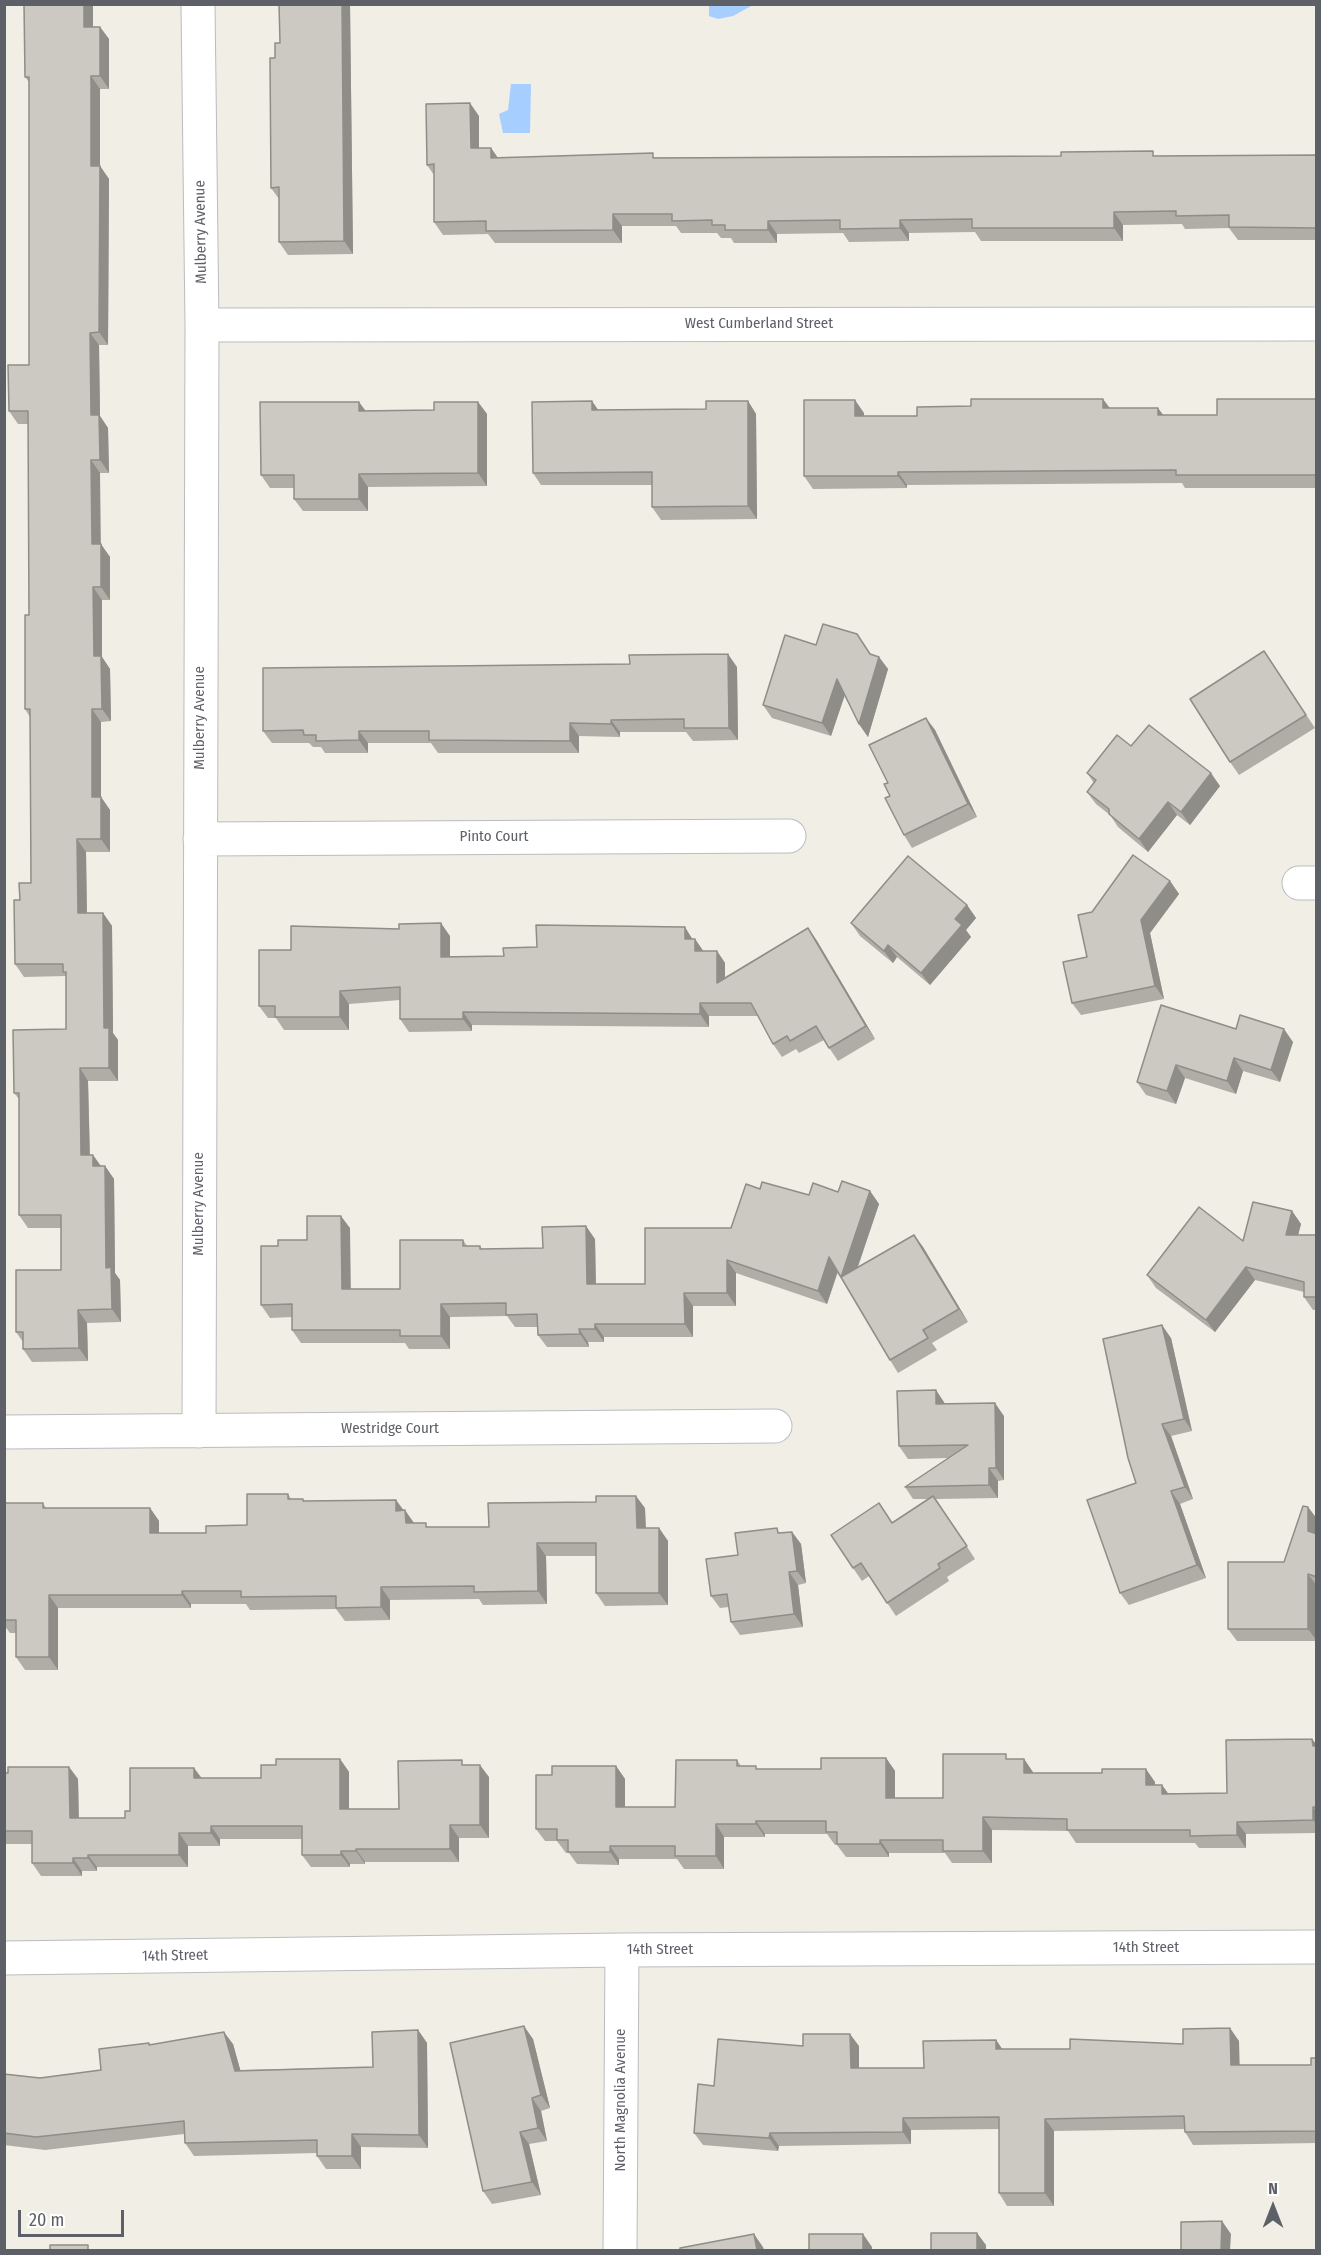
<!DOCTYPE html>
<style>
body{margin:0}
#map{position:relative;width:1321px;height:2255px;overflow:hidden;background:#f0eee5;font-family:"Fira Sans Condensed",sans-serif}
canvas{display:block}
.frame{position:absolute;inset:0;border:6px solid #5d6066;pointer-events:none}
.north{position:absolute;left:1243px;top:2177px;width:60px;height:60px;-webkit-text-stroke:4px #fff;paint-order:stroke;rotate:0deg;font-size:16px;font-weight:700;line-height:24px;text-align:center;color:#5d6066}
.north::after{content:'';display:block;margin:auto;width:21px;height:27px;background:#5d6066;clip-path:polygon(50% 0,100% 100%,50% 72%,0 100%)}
.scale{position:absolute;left:18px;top:2210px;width:106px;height:27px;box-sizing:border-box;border:3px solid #5d6066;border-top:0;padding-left:8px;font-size:18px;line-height:21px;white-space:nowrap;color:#5d6066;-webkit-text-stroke:4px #fff;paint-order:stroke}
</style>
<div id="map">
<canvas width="1321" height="2255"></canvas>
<div class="frame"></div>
<div class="north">N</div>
<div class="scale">20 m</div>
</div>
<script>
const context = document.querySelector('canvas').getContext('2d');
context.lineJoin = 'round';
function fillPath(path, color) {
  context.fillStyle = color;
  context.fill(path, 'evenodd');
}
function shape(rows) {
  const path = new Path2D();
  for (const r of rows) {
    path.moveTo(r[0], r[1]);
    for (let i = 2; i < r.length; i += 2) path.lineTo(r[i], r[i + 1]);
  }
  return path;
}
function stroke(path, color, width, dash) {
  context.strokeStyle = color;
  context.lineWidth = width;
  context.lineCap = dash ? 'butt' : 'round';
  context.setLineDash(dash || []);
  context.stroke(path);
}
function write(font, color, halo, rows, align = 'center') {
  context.font = font + ' "Fira Sans Condensed",sans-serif';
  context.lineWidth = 4.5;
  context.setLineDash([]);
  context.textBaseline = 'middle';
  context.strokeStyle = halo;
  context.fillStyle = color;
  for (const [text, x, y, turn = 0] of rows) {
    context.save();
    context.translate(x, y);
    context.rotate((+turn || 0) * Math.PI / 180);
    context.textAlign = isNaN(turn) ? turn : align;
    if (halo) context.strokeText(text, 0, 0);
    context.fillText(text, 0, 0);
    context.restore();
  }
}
fillPath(shape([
 [709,5,709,4,753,5,733,16,718,19,709,16],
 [511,84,531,84,530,133,503,133,499,114,508,110]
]), '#a6ceff');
const minor = shape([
 [198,4,202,325,199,1431],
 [202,325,1316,324],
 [200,839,789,836],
 [1299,883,1316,883],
 [4,1432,775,1426],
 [4,1958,622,1950,1316,1947],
 [620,2250,622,1950]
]);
stroke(minor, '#babcc1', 35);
stroke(minor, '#fff', 33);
fillPath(shape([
 [24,4,93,4,93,27,100,27,109,39,109,89,100,89,100,166,109,179,108,345,99,345,100,416,108,428,109,473,100,473,100,544,110,557,110,600,102,600,102,657,110,669,111,721,101,722,101,797,110,810,110,852,86,852,87,913,103,913,112,926,113,1033,118,1040,118,1081,88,1081,90,1155,93,1155,101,1166,105,1166,114,1179,115,1273,120,1280,121,1322,87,1323,88,1361,32,1362,23,1349,23,1342,16,1332,61,1270,61,1228,28,1228,19,1215,19,1099,14,1093,66,1029,66,976,24,977,15,964,20,900,31,883,30,717,25,709,29,615,28,424,18,424,9,411,29,365,29,82,25,77],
 [279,4,350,4,353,254,288,255,279,242,279,199,271,188,275,58,280,43],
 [479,116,479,148,491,148,498,158,1156,156,1317,155,1317,240,1238,240,1229,228,1185,229,1182,224,1123,225,1123,241,981,241,975,232,909,233,909,241,849,242,843,233,777,234,777,243,734,243,731,238,721,238,717,233,681,233,676,226,622,226,622,243,495,243,488,234,443,235,434,222,434,175,427,165],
 [1317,399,1317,488,1185,488,1182,483,907,485,907,488,813,489,804,476,864,413,864,416,917,416,1110,408,1163,415,1217,415],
 [748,401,756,414,757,519,661,520,652,507,652,485,541,485,533,473,598,410,706,409],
 [359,402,365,411,434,410,478,402,487,414,487,486,368,487,368,511,303,511,294,499,294,488,270,488,261,475],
 [816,645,871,654,879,657,888,669,868,737,859,724,844,695,831,736,772,718,763,705],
 [1264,651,1315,728,1239,775,1230,762],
 [737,667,738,740,693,741,686,732,620,732,620,737,579,736,579,753,438,753,431,743,368,743,368,753,325,753,321,747,313,747,309,743,272,743,263,731],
 [926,718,935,730,977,817,912,848,904,835,890,796,888,783],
 [1131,746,1220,786,1190,825,1177,815,1148,852,1118,827,1110,815,1096,804,1087,792,1094,783,1087,773],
 [1170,881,1179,894,1150,933,1164,999,1081,1015,1072,1003,1087,957,1092,912],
 [967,905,976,918,966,930,971,937,930,985,897,957,893,963,860,936,851,923],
 [808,928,817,941,875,1039,838,1061,824,1040,799,1053,796,1049,782,1057,773,1044,758,1016,709,1016,709,1027,472,1025,472,1031,409,1032,400,1019,400,1000,349,1004,349,1030,284,1030,276,1018,268,1018,259,1006,291,950,450,936,450,956,504,956,537,947,695,939,703,951,717,951,725,963,725,977],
 [1236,1029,1293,1042,1280,1082,1243,1071,1236,1094,1185,1078,1176,1104,1146,1095,1137,1082],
 [760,1189,809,1195,838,1192,870,1191,879,1204,858,1267,914,1235,923,1247,968,1322,932,1343,937,1350,898,1373,890,1360,838,1272,827,1304,736,1273,736,1306,693,1306,693,1337,604,1337,604,1342,588,1342,589,1347,547,1347,538,1335,538,1327,515,1327,507,1316,450,1317,450,1349,409,1349,405,1343,301,1343,292,1330,292,1317,270,1318,261,1305,278,1246,307,1240,350,1228,350,1289,400,1289,463,1240,467,1246,480,1246,482,1249,543,1248,595,1239,596,1284,645,1284,731,1228],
 [1292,1211,1301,1224,1298,1235,1317,1235,1317,1310,1313,1310,1304,1297,1304,1292,1255,1280,1215,1332,1156,1288,1147,1275,1243,1241],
 [1171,1338,1192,1431,1171,1436,1193,1499,1180,1504,1206,1578,1129,1605,1120,1593,1136,1483],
 [944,1402,945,1404,1004,1416,1004,1480,998,1481,998,1498,936,1499,975,1559,947,1577,949,1581,896,1616,869,1576,862,1581,853,1568,893,1523,929,1499,913,1499,905,1487,948,1458,908,1459,899,1446],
 [288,1494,291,1499,305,1501,403,1510,414,1523,429,1527,489,1527,645,1508,646,1528,659,1528,668,1541,668,1605,605,1606,596,1593,596,1556,546,1556,547,1604,483,1605,479,1599,390,1600,390,1620,345,1621,336,1609,250,1610,246,1604,191,1604,191,1608,58,1608,58,1670,25,1670,16,1657,16,1633,10,1633,4,1625,4,1503,43,1503,46,1508,150,1508,159,1521,159,1533,206,1533,247,1525],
 [1308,1507,1317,1519,1317,1641,1237,1641,1228,1629,1284,1562],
 [792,1532,801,1544,806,1583,798,1585,803,1627,740,1635,731,1622,729,1607,720,1608,711,1596,738,1555,781,1533],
 [1312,1739,1317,1745,1317,1833,1246,1834,1246,1848,1199,1848,1195,1843,1076,1843,1068,1831,992,1830,992,1863,952,1863,945,1853,889,1853,889,1857,846,1857,837,1845,835,1845,827,1834,765,1834,765,1837,724,1837,724,1869,684,1869,677,1859,619,1859,619,1865,577,1864,569,1853,566,1853,557,1841,545,1841,536,1829,552,1775,616,1766,625,1779,625,1807,675,1807,737,1760,741,1766,759,1769,821,1769,886,1758,895,1771,895,1798,943,1798,1011,1759,1024,1759,1033,1773,1155,1782,1155,1785,1162,1785,1168,1793,1227,1793],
 [340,1759,349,1772,349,1809,399,1809,465,1765,489,1777,489,1838,459,1838,459,1862,365,1862,365,1864,350,1864,350,1867,311,1867,302,1855,302,1839,220,1839,220,1846,188,1846,188,1867,97,1867,97,1871,82,1871,82,1876,41,1876,32,1863,32,1844,4,1844,4,1773,69,1767,78,1779,79,1818,125,1818,130,1811,194,1768,202,1778,261,1778,276,1765],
 [418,2030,427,2043,428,2148,361,2147,361,2169,326,2169,317,2156,317,2153,194,2156,185,2143,184,2134,45,2150,4,2145,4,2074,40,2078,101,2070,150,2045,233,2044,240,2070,373,2067],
 [533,2039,550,2108,541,2111,547,2141,529,2144,541,2195,492,2204,483,2191],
 [996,2040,1002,2049,1070,2049,1239,2041,1239,2065,1311,2065,1317,2058,1317,2143,1193,2145,1185,2132,1185,2129,1054,2131,1054,2206,1007,2206,999,2193,999,2129,911,2130,911,2144,779,2146,778,2151,703,2145,694,2133,714,2086,803,2046,859,2046,859,2068,924,2068]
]), '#afada6');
fillPath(shape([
 [84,4,93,4,93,39,84,27],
 [342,4,350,4,353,254,344,241],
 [100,27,109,39,109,89,100,76],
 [91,76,100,89,100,179,91,166],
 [470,103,479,116,479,161,471,148],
 [491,148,500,161,491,158],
 [100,166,109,179,108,345,99,332],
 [1114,212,1123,225,1123,241,1114,228],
 [613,214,622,226,622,243,613,230],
 [900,220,909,233,909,241,900,228],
 [768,221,777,234,777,243,768,230],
 [90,333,99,345,100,416,108,428,109,473,100,460,91,415],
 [1103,399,1112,411,1103,408],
 [855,400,864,413,864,429,855,416],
 [592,401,601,414,592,410],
 [748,401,756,414,757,519,748,506],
 [359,402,368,414,359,411],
 [478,402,487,414,487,486,478,473],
 [1158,408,1167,420,1158,415],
 [91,460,100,473,101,557,92,544],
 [898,472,907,485,907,488,898,476],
 [359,474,368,487,368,511,359,499],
 [101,544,110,557,110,600,101,587],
 [93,587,102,600,102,657,110,669,111,721,102,709,94,656],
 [857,634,877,664,879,657,888,669,868,737,859,724],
 [728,654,737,667,738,740,729,728],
 [837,679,846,692,831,736,822,723],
 [92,709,101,722,101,797,110,810,110,852,101,839,92,797],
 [926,718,935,730,977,817,968,804],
 [611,720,620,732,620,737,611,724],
 [570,723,579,736,579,753,570,741],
 [359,731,368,743,368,753,359,740],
 [1211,773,1220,786,1190,825,1181,812],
 [1168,802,1177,815,1148,852,1139,839],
 [77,839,86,852,87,926,78,913],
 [1170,881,1179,894,1150,933,1164,999,1155,986,1141,920],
 [967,905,976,918,966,930,971,937,930,985,921,973,955,919],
 [103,913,112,926,113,1033,118,1040,118,1081,109,1068,104,1028],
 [441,923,450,936,450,969,441,957],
 [685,927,693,940,685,939],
 [808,928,817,941,875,1039,866,1026],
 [695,939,704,952,695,951],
 [888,945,897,957,893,963,884,951],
 [717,951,725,963,725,995,717,983],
 [340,991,349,1004,349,1030,340,1017],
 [700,1003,709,1016,709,1027,700,1014],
 [463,1012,472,1025,472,1031,463,1019],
 [1284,1029,1293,1042,1280,1082,1271,1070],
 [1234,1058,1243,1071,1236,1094,1227,1081],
 [1176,1065,1185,1078,1176,1104,1167,1091],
 [80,1068,88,1081,90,1168,81,1155],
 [93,1155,102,1168,93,1166],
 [105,1166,114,1179,115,1273,120,1280,121,1322,112,1309,106,1268],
 [870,1191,879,1204,850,1289,841,1277],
 [1292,1211,1301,1224,1295,1247,1286,1235],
 [341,1216,350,1228,351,1302,342,1289],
 [586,1226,595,1239,596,1296,587,1284],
 [914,1235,923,1247,968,1322,959,1309],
 [829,1257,838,1270,827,1304,818,1291],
 [727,1260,736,1273,736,1306,727,1293],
 [1246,1267,1255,1280,1215,1332,1206,1320],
 [684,1293,693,1306,693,1337,685,1324],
 [441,1304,450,1317,450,1349,441,1336],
 [78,1310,87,1323,88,1361,79,1348],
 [595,1324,604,1337,604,1342,595,1329],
 [1162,1325,1171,1338,1192,1431,1184,1419],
 [579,1329,588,1342,589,1347,580,1334],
 [936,1390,944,1402,945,1417,936,1404],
 [995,1403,1004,1416,1004,1480,996,1468],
 [1162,1424,1171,1436,1193,1499,1185,1487],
 [989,1468,998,1481,998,1498,989,1485],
 [1171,1491,1180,1504,1206,1578,1197,1565],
 [636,1496,645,1508,646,1541,637,1528],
 [396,1500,405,1512,396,1511],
 [1308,1507,1317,1519,1317,1543,1308,1531],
 [150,1508,159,1521,159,1546,150,1533],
 [405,1510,414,1523,406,1523],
 [659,1528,668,1541,668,1605,659,1593],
 [792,1532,801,1544,806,1583,797,1571],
 [537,1543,546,1556,547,1604,538,1591],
 [789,1572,798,1585,803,1627,794,1614],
 [1308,1574,1317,1586,1317,1641,1308,1629],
 [381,1587,390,1600,390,1620,381,1607],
 [182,1591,191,1604,191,1608,182,1595],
 [49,1595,58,1608,58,1670,49,1657],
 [1312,1739,1317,1745,1317,1752,1313,1746],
 [886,1758,895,1771,895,1811,886,1798],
 [340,1759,349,1772,349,1821,340,1809],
 [1024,1759,1033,1772,1033,1786,1024,1773],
 [480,1765,489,1777,489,1838,480,1825],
 [616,1766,625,1779,625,1820,616,1807],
 [69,1767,78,1779,79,1831,70,1818],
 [194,1768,203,1781,194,1778],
 [1146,1769,1155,1782,1155,1798,1146,1785],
 [1162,1785,1171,1798,1162,1794],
 [1313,1807,1317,1812,1317,1825,1313,1820],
 [983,1817,992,1830,992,1863,983,1851],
 [756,1821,765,1834,765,1837,756,1824],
 [1237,1822,1246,1834,1246,1848,1237,1835],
 [716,1824,724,1837,724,1869,716,1856],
 [450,1825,459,1838,459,1862,450,1849],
 [211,1826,220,1839,220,1846,211,1833],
 [179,1833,188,1846,188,1867,179,1855],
 [880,1840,889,1853,889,1857,880,1844],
 [610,1846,619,1859,619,1865,610,1852],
 [356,1849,365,1862,365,1864,356,1851],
 [341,1851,350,1864,350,1867,341,1855],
 [88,1855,97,1867,97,1871,88,1858],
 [73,1858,82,1871,82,1876,73,1863],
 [524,2026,533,2039,550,2108,541,2095],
 [1230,2028,1239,2041,1240,2077,1231,2065],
 [418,2030,427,2043,428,2148,419,2135],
 [224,2032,233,2044,244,2083,235,2071],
 [850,2034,859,2046,859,2081,851,2068],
 [996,2040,1005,2053,996,2049],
 [532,2098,541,2111,547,2141,538,2128],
 [903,2118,911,2130,911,2144,903,2132],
 [1045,2119,1054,2131,1054,2206,1045,2193],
 [520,2132,529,2144,541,2195,532,2182],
 [770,2133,779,2146,778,2151,769,2138],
 [352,2134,361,2147,361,2169,352,2156],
 [1222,2221,1231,2234,1230,2250,1221,2250],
 [977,2233,986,2245,986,2250,977,2250],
 [754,2234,763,2247,764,2250,757,2250],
 [863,2234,872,2247,872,2250,863,2250]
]), '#8e8d87');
const building = shape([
 [24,4,84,4,84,27,100,27,100,76,91,76,91,166,100,166,99,332,90,333,91,415,99,415,100,460,91,460,92,544,101,544,101,587,93,587,94,656,101,656,102,709,92,709,92,797,101,797,101,839,77,839,78,913,103,913,104,1028,109,1028,109,1068,80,1068,81,1155,93,1155,93,1166,105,1166,106,1268,111,1267,112,1309,78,1310,79,1348,23,1349,23,1332,16,1332,16,1270,61,1270,61,1215,19,1215,19,1093,14,1093,13,1030,66,1029,66,972,63,972,63,964,15,964,14,900,20,900,19,883,31,883,30,709,25,709,25,615,29,615,28,411,9,411,8,365,29,365,29,77,25,77,24,4],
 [279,4,342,4,344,241,279,242,279,187,271,188,270,58,275,58,275,43,280,43,279,4],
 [470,103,471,148,491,148,491,158,653,153,653,158,1061,156,1061,152,1153,151,1153,156,1317,155,1317,228,1229,227,1229,215,1176,216,1176,211,1114,212,1114,228,972,228,972,219,900,220,900,228,840,229,840,220,768,221,768,230,725,230,725,225,712,225,712,220,672,221,672,214,613,214,613,230,486,231,486,221,434,222,434,164,427,165,426,104,470,103],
 [971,399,1103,399,1103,408,1158,408,1158,415,1217,415,1217,399,1317,399,1317,475,1176,475,1176,470,898,472,898,476,804,476,804,400,855,400,855,416,917,416,917,407,971,406,971,399],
 [592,401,592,410,706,409,706,401,748,401,748,506,652,507,652,472,533,473,532,402,592,401],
 [260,402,359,402,359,411,434,410,434,402,478,402,478,473,359,474,359,499,294,499,294,475,261,475,260,402],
 [823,624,857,634,870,654,879,657,859,724,837,679,822,723,763,705,785,635,816,645,823,624],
 [1264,651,1306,715,1230,762,1190,699,1264,651],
 [728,654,729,728,684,728,684,719,611,720,611,724,570,723,570,741,429,740,429,731,359,731,359,740,316,741,316,735,304,735,303,730,263,731,263,668,630,664,629,655,728,654],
 [926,718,968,804,904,835,885,798,890,796,884,784,888,783,869,745,926,718],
 [1149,725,1211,773,1181,812,1168,802,1139,839,1109,814,1109,809,1087,792,1096,780,1087,773,1117,735,1131,746,1149,725],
 [1133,855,1170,881,1141,920,1155,986,1072,1003,1063,962,1087,957,1078,915,1092,912,1133,855],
 [908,856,967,905,955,919,962,925,921,973,888,945,884,951,851,923,908,856],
 [441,923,441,957,504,956,503,948,537,947,536,925,685,927,685,939,695,939,695,951,717,951,717,983,808,928,866,1026,829,1048,816,1026,790,1041,787,1036,773,1044,751,1003,700,1003,700,1014,463,1012,463,1019,400,1019,400,987,340,991,340,1017,275,1017,275,1006,259,1006,259,950,291,950,291,926,399,929,399,924,441,923],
 [1161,1005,1236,1029,1240,1015,1284,1029,1271,1070,1234,1058,1227,1081,1176,1065,1167,1091,1137,1082,1161,1005],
 [842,1181,870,1191,841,1277,914,1235,959,1309,923,1330,928,1338,890,1360,829,1257,818,1291,727,1260,727,1293,684,1293,685,1324,595,1324,595,1329,579,1329,580,1334,538,1335,537,1314,506,1315,506,1303,441,1304,441,1336,400,1336,400,1330,292,1330,292,1304,261,1305,261,1246,278,1246,278,1240,307,1240,307,1216,341,1216,342,1289,400,1289,400,1240,463,1240,463,1246,480,1246,480,1249,543,1248,542,1227,586,1226,587,1284,645,1284,645,1228,731,1228,746,1184,760,1189,762,1182,809,1195,813,1183,838,1192,842,1181],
 [1253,1202,1292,1211,1286,1235,1317,1235,1317,1297,1304,1297,1304,1282,1246,1267,1206,1320,1147,1275,1199,1207,1243,1241,1253,1202],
 [1162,1325,1184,1419,1162,1424,1185,1487,1171,1491,1197,1565,1120,1593,1087,1500,1136,1483,1128,1458,1103,1339,1162,1325],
 [936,1390,936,1404,995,1403,996,1468,989,1468,989,1485,905,1487,968,1445,899,1446,897,1391,936,1390],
 [247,1494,288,1494,288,1499,303,1499,303,1501,396,1500,396,1511,405,1510,406,1523,426,1523,426,1527,489,1527,488,1503,596,1502,596,1496,636,1496,637,1528,659,1528,659,1593,596,1593,596,1543,537,1543,538,1591,474,1592,474,1586,381,1587,381,1607,336,1608,336,1596,241,1597,241,1591,182,1591,182,1595,49,1595,49,1657,16,1657,16,1620,4,1620,4,1503,43,1503,43,1508,150,1508,150,1533,206,1533,206,1526,247,1525,247,1494],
 [933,1496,967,1546,938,1564,940,1568,887,1603,861,1563,853,1568,831,1535,879,1503,892,1523,933,1496],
 [1303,1506,1308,1507,1308,1531,1317,1534,1317,1577,1308,1574,1308,1629,1228,1629,1228,1562,1284,1562,1303,1506],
 [777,1528,778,1533,792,1532,797,1571,789,1572,794,1614,731,1622,727,1594,711,1596,706,1559,738,1555,735,1533,777,1528],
 [1312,1739,1313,1746,1317,1746,1317,1807,1313,1807,1313,1820,1237,1822,1237,1835,1190,1836,1190,1830,1067,1830,1067,1819,983,1817,983,1851,943,1851,943,1840,880,1840,880,1844,837,1844,837,1832,826,1832,826,1821,756,1821,756,1824,716,1824,716,1856,675,1856,675,1846,610,1846,610,1852,568,1852,568,1840,557,1840,557,1829,536,1829,536,1775,552,1775,552,1766,616,1766,616,1807,675,1807,676,1760,737,1760,737,1766,756,1766,756,1769,821,1769,821,1758,886,1758,886,1798,943,1798,943,1754,1006,1754,1006,1759,1024,1759,1024,1773,1102,1773,1102,1769,1146,1769,1146,1785,1162,1785,1162,1794,1227,1793,1226,1740,1312,1739],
 [276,1759,340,1759,340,1809,399,1809,398,1761,462,1760,462,1765,480,1765,480,1825,450,1825,450,1849,356,1849,356,1851,341,1851,341,1855,302,1855,302,1826,211,1826,211,1833,179,1833,179,1855,88,1855,88,1858,73,1858,73,1863,32,1863,32,1831,4,1831,4,1773,8,1773,8,1767,69,1767,70,1818,125,1818,125,1811,130,1811,130,1768,194,1768,194,1778,261,1778,261,1765,276,1765,276,1759],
 [524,2026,541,2095,532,2098,538,2128,520,2132,532,2182,483,2191,450,2043,524,2026],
 [1230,2028,1231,2065,1311,2065,1311,2058,1317,2058,1317,2131,1185,2132,1184,2116,1045,2119,1045,2193,999,2193,999,2117,903,2118,903,2132,770,2133,769,2138,694,2133,698,2084,714,2086,718,2039,803,2046,803,2034,850,2034,851,2068,924,2068,923,2041,996,2040,996,2049,1070,2049,1070,2039,1183,2044,1183,2029,1230,2028],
 [418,2030,419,2135,352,2134,352,2156,317,2156,317,2140,185,2143,184,2121,36,2137,4,2133,4,2074,40,2078,101,2070,99,2049,149,2043,149,2045,224,2032,235,2071,373,2067,372,2032,418,2030],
 [1222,2221,1221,2250,1181,2250,1181,2222,1222,2221],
 [931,2233,977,2233,977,2250,931,2250,931,2233],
 [754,2234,757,2250,680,2250,680,2248,754,2234],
 [809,2234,863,2234,863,2250,809,2250,809,2234],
 [50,2245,88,2245,88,2250,50,2250,50,2245]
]);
fillPath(building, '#cbc9c1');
stroke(building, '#8e8d87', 1.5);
write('15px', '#5d6066', '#fff', [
 ["Mulberry Avenue",201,232,-91],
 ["West Cumberland Street",759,324],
 ["Mulberry Avenue",200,718,-90],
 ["Pinto Court",494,837],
 ["Mulberry Avenue",199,1204,-90],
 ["Westridge Court",390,1429],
 ["14th Street",1146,1948],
 ["14th Street",660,1950],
 ["14th Street",175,1956,-1],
 ["North Magnolia Avenue",621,2100,-90]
]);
</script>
